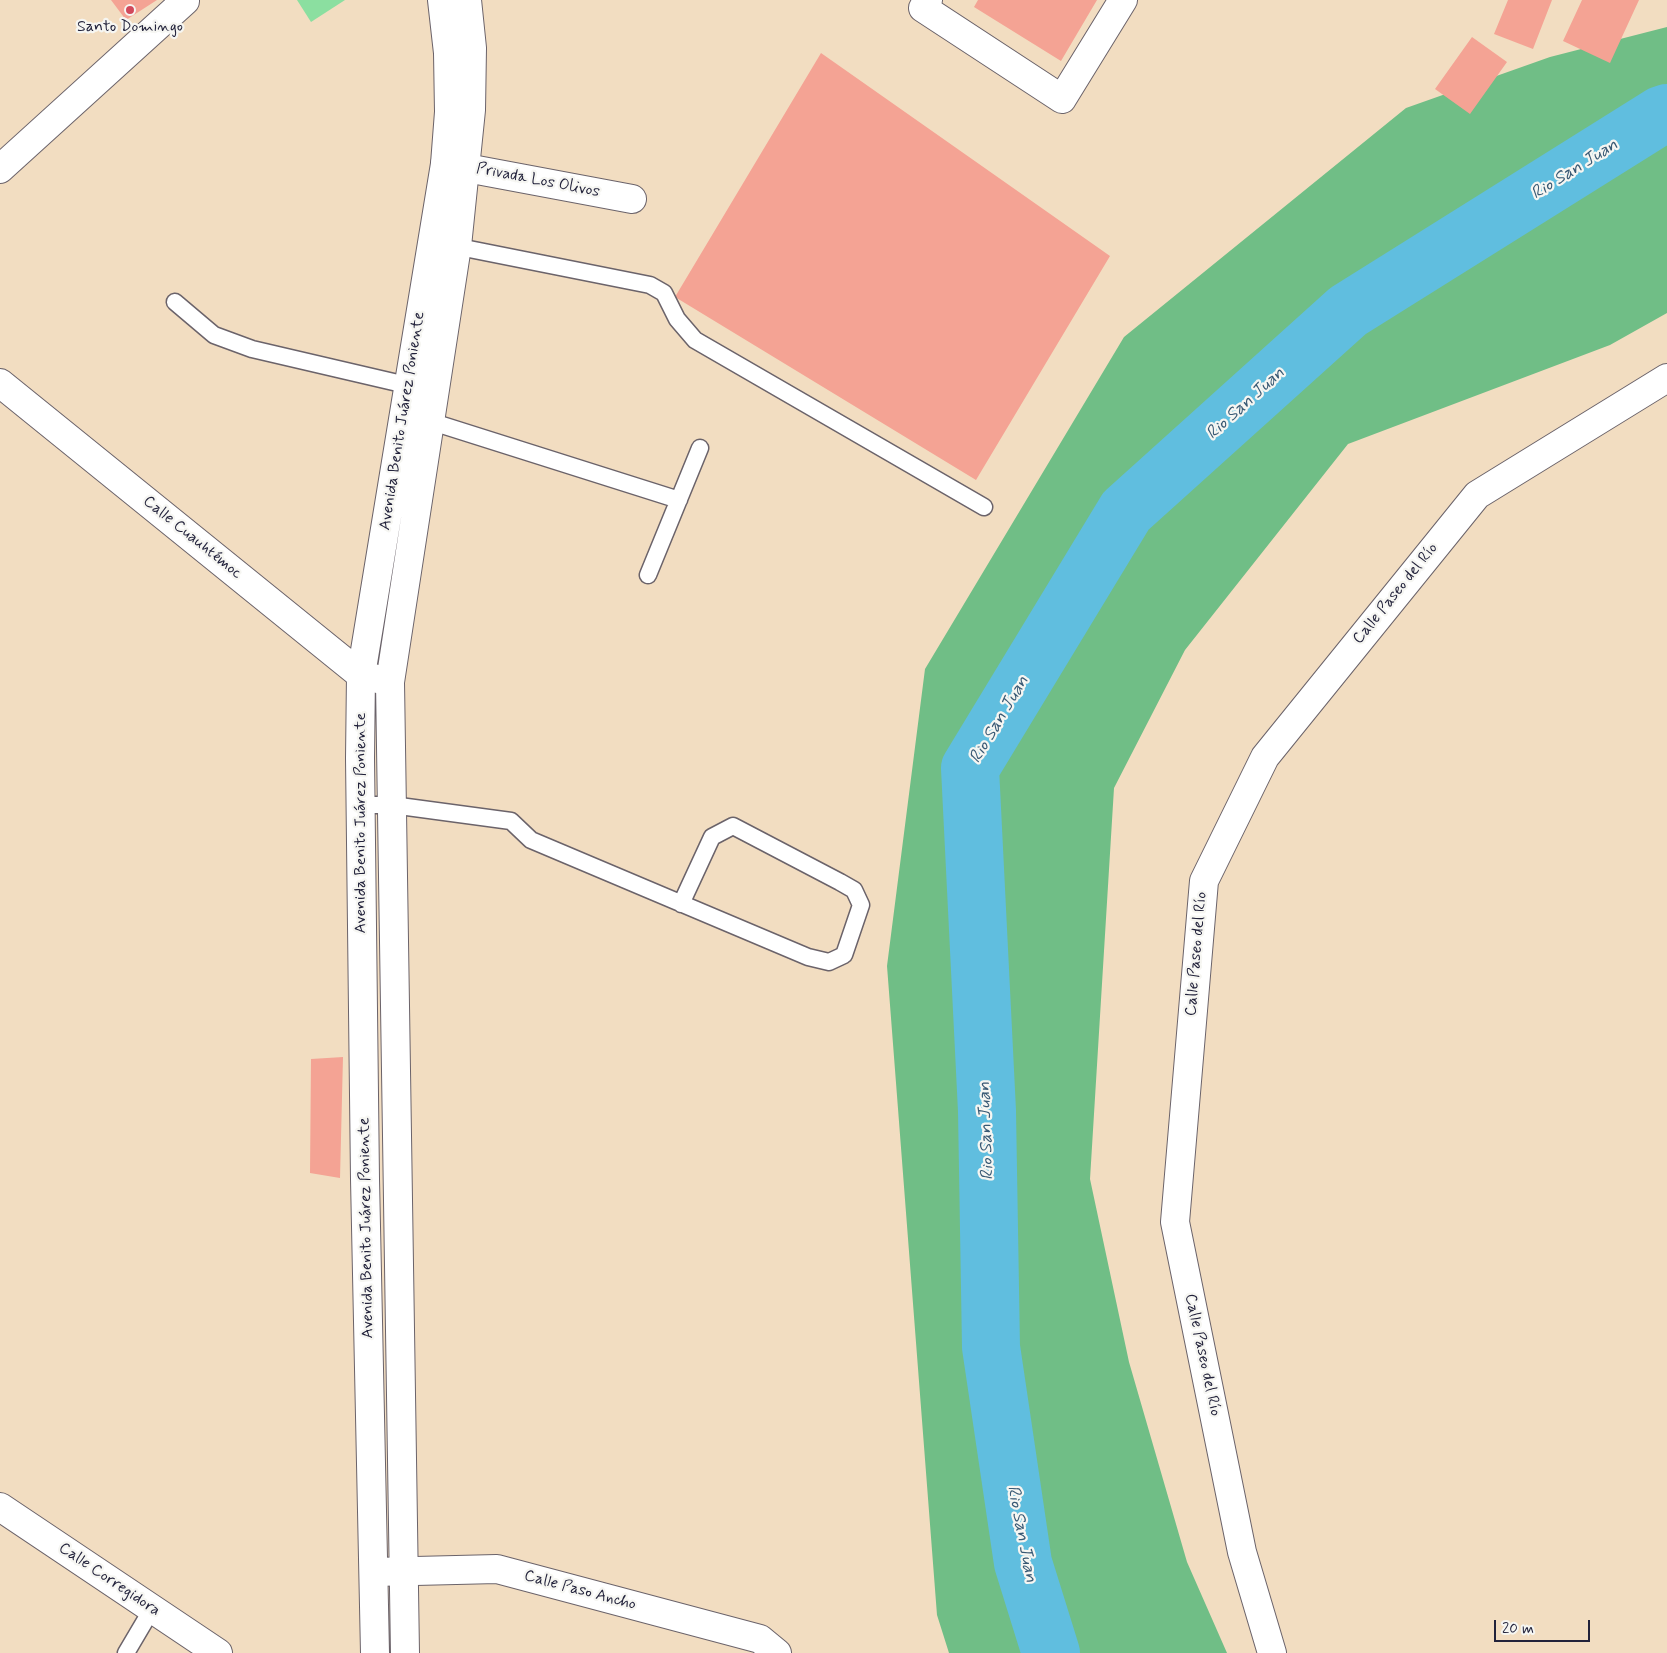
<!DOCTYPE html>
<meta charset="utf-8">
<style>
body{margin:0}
#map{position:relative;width:1667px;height:1653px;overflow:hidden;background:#f2ddc1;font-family:Mynerve,sans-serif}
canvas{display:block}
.scale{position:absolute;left:1494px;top:1620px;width:96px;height:22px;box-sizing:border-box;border:2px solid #22223b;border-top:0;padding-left:6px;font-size:15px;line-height:18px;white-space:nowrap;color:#22223b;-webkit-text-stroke:4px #f6f6f2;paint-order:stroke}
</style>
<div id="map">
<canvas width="1667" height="1653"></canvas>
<div class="scale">20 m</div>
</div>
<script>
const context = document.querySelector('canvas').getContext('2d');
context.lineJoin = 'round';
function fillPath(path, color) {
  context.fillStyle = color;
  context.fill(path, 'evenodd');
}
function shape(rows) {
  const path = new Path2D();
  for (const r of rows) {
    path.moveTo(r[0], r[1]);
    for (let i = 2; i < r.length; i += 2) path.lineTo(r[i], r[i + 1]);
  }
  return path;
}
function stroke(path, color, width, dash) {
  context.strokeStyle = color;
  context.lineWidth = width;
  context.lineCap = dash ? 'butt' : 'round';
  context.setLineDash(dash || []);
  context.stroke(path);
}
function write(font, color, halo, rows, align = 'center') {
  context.font = font + ' Mynerve,sans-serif';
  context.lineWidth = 4.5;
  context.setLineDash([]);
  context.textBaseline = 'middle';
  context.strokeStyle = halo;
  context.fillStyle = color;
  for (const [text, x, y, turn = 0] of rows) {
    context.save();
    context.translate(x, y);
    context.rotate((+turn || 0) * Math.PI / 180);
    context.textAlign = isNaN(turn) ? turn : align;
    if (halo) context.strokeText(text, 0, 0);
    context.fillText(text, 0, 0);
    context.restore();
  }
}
fillPath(shape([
 [297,0,345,0,311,22]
]), '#8bdfa0');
fillPath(shape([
 [1667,27,1667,313,1610,345,1348,444,1185,650,1114,788,1090,1179,1129,1362,1187,1562,1227,1653,949,1653,937,1615,887,966,925,669,1124,337,1406,108,1550,57]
]), '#70be86');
stroke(shape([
 [1051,1653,1023,1563,991,1347,987,1111,970,768,1126,511,1348,311,1661,115,1667,113]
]), '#60bedf', 58);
fillPath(shape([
 [111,0,157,0,126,20],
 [978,0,1097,0,1061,61,974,7],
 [1508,0,1552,0,1533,49,1494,34],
 [1582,0,1639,0,1610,63,1563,41],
 [1472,37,1507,62,1470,114,1435,89],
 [821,53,1110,256,976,480,675,297],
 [343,1057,340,1178,310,1173,311,1059]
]), '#f4a394');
const service = shape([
 [449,245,650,285,664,293,677,319,695,340,984,507],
 [175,302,214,335,252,349,415,387],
 [423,419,679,500],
 [648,575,700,448],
 [361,805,392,805,511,821,531,840,808,957,829,962,844,955,861,905,854,890,840,882,733,826,712,837,681,904],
 [126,1653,152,1609]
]);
const minor = shape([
 [928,0,923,8,1062,99,1123,0],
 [445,164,632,199],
 [0,169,185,1],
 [0,383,361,675,390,682],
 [0,1507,218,1653],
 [374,1572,497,1569,760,1639,777,1653],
 [1272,1653,1242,1552,1175,1222,1204,881,1265,757,1477,495,1667,378]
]);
const secondary = shape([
 [375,1653,365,1179,360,758,361,675,445,164,449,112,448,53,442,0],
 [405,1653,390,682,457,246,471,110,472,48,467,0]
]);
stroke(service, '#6b636a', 19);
stroke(minor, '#6b636a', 30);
stroke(secondary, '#6b636a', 30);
stroke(service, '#fff', 16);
stroke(minor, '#fff', 28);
stroke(secondary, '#fff', 28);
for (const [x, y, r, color] of [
 [130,10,5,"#d1495b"]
]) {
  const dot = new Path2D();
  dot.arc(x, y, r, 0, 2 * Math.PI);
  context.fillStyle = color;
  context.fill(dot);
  stroke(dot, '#f6f6f2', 2);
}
write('16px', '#22223b', '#f6f6f2', [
 ["Santo Domingo",130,28]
]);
write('16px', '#22223b', '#f6f6f2', [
 ["Privada Los Olivos",538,181,11],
 ["Avenida Benito Juárez Poniente",403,421,-81],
 ["Calle Cuauhtémoc",192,538,39],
 ["Calle Paseo del Río",1396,594,-51],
 ["Avenida Benito Juárez Poniente",362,823,-90],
 ["Calle Paseo del Río",1197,954,-85],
 ["Avenida Benito Juárez Poniente",367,1228,-91],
 ["Calle Paseo del Río",1202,1355,78],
 ["Calle Corregidora",109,1580,34],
 ["Calle Paso Ancho",580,1591,15]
]);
write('italic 18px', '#385974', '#f6f6f2', [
 ["Rio San Juan",1575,170,-32],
 ["Rio San Juan",1246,404,-42],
 ["Rio San Juan",1000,720,-59],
 ["Rio San Juan",987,1131,-92],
 ["Rio San Juan",1021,1534,79]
]);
</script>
